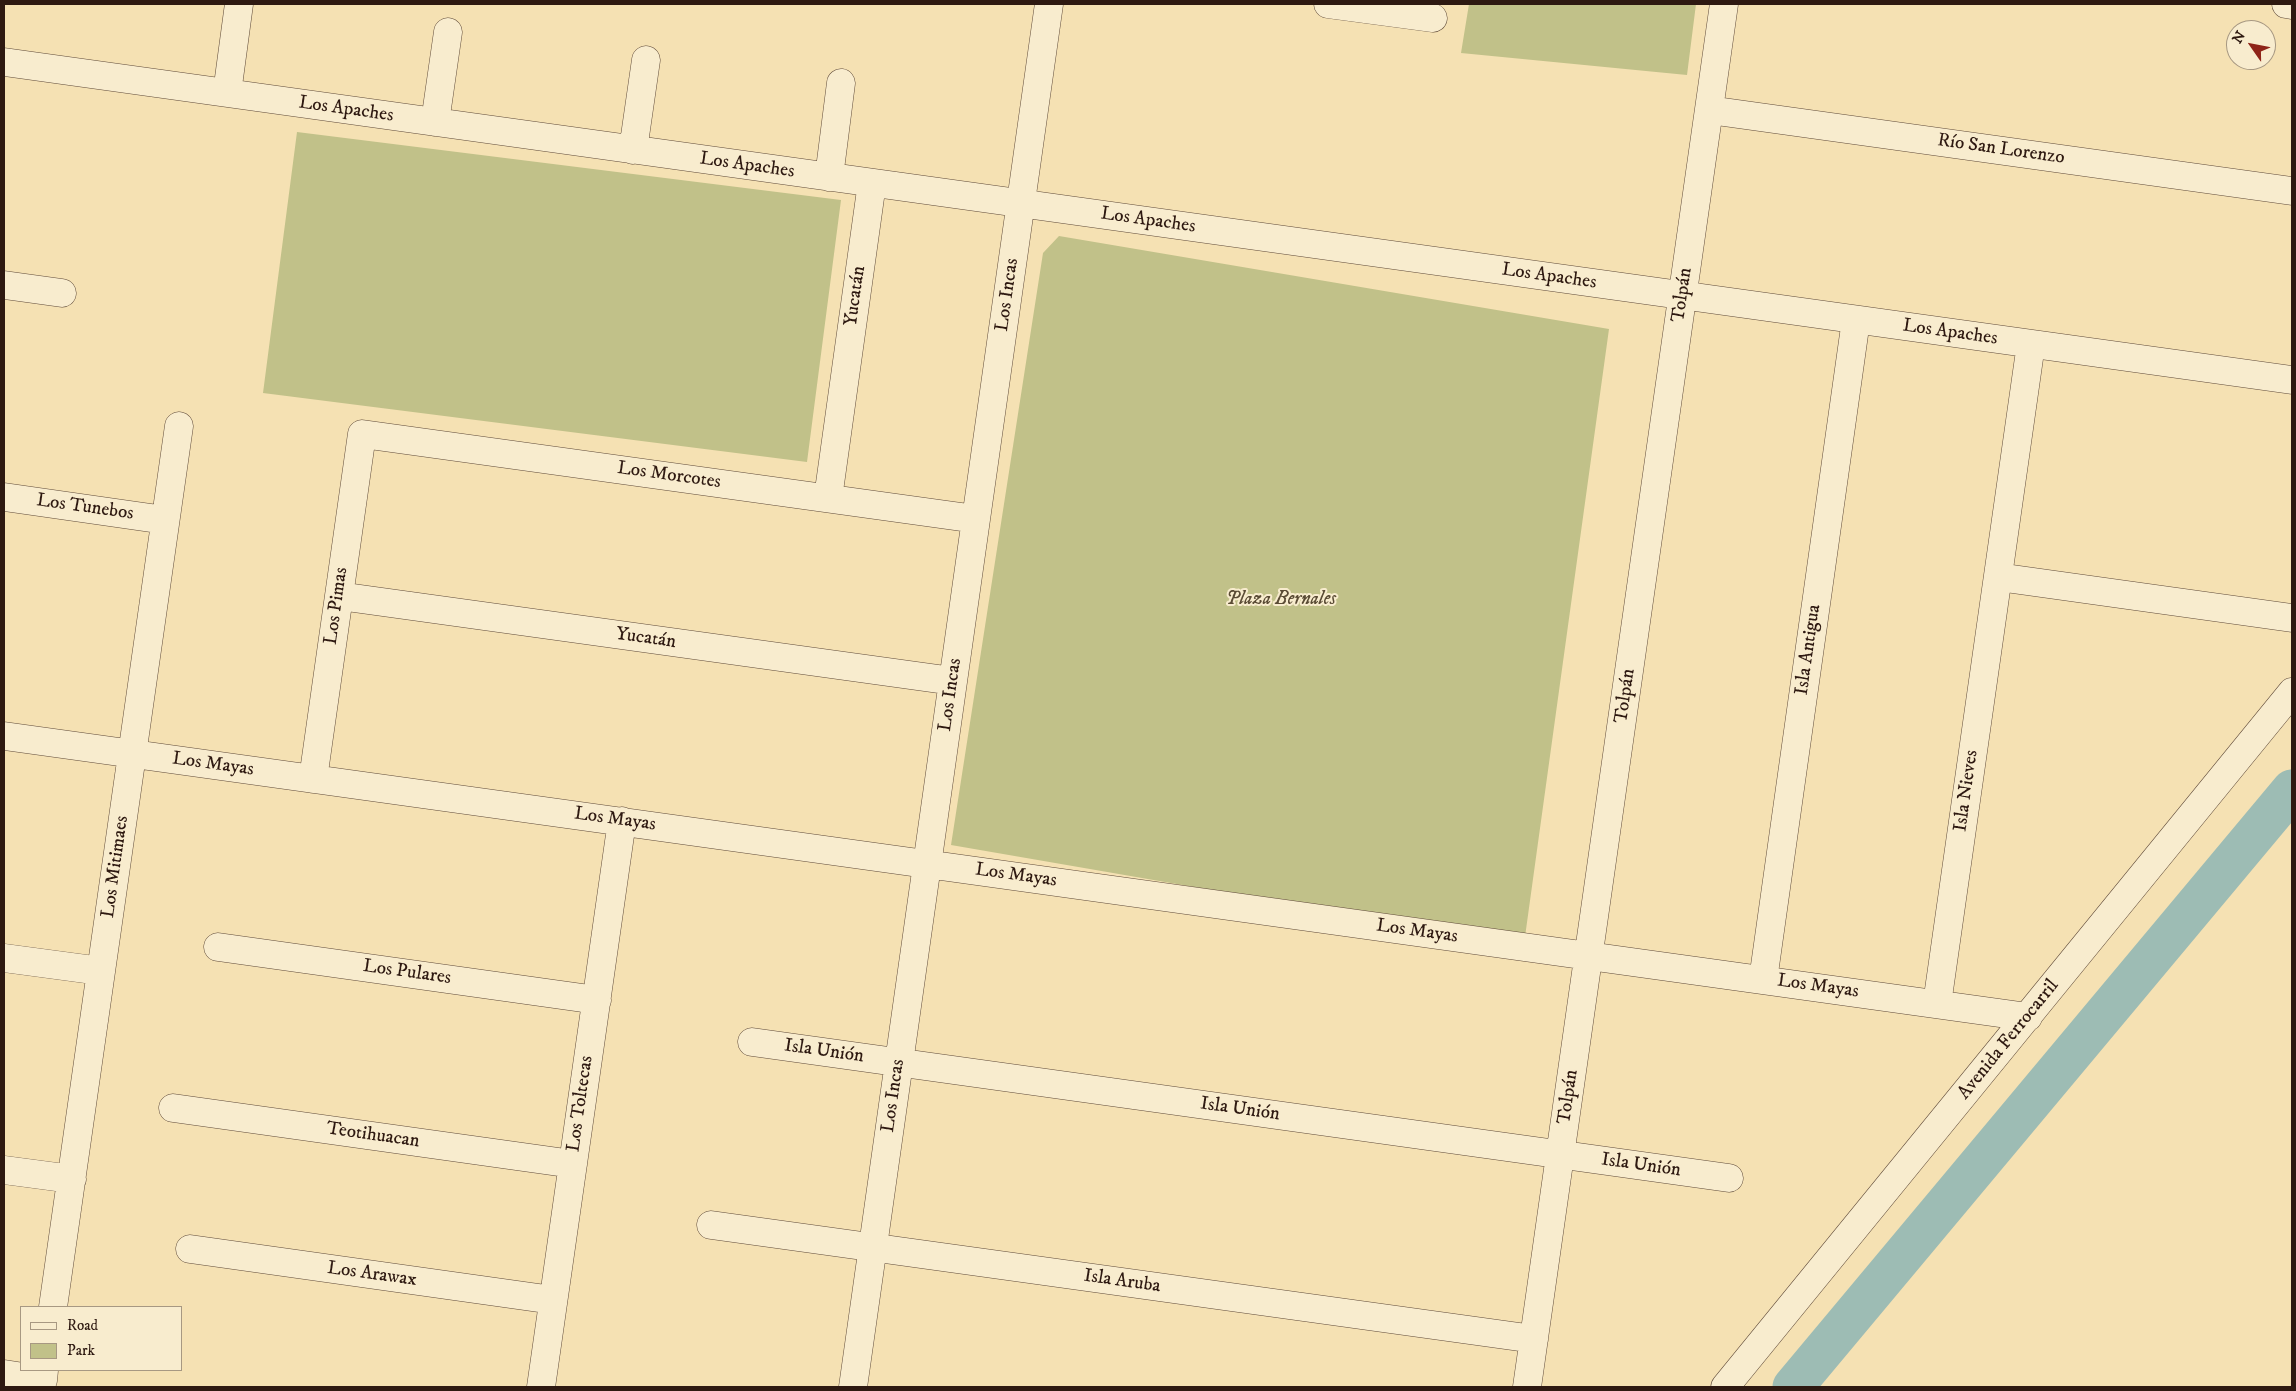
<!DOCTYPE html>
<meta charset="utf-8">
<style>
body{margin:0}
#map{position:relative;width:2296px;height:1391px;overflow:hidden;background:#f5e1b3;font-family:"IM FELL DW Pica",serif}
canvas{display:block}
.frame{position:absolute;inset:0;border:5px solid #2e1911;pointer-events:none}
.legend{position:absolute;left:20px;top:1306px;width:162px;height:65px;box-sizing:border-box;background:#f8ecce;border:1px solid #a79882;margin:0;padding:6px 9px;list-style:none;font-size:15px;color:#2e1911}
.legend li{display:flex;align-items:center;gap:10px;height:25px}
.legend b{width:25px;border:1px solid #a79882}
.north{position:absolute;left:2226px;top:20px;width:50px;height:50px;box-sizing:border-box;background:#f8ecce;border:1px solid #a79882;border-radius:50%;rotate:303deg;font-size:14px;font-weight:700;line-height:20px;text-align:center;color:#2e1911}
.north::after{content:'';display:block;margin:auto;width:18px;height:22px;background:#8f2418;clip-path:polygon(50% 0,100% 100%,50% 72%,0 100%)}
</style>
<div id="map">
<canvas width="2296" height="1391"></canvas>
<div class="frame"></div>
<ul class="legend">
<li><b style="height:6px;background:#f8ecce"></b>Road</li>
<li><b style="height:14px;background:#c1c189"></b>Park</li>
</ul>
<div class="north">N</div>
</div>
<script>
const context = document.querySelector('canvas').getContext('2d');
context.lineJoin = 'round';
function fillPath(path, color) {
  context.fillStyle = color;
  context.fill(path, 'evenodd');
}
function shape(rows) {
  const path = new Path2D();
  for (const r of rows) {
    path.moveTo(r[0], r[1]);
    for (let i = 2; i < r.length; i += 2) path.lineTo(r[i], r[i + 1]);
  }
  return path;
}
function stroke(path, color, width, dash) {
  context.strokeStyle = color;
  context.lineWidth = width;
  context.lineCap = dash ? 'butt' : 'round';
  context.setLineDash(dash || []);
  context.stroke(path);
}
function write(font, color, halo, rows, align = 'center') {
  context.font = font + ' "IM FELL DW Pica",serif';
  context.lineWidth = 4;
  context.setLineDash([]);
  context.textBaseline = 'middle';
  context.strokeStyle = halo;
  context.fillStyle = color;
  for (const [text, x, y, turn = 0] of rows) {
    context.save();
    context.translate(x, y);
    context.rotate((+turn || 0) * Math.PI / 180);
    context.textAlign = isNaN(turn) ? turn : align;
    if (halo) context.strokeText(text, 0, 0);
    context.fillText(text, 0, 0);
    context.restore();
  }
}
fillPath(shape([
 [1469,4,1696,4,1687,75,1461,53],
 [297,132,841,200,807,462,263,393],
 [1059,236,1609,329,1524,944,951,845,1043,253]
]), '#c1c189');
stroke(shape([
 [1793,1387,2292,790]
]), '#9dbcb4', 41);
const minor = shape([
 [1328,4,1433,18],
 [2286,4,2292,5],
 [4,62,2292,380],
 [227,93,239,4],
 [1709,110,2292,191],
 [435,122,448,32],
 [633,150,646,60],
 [829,177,841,83],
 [4,285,62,293],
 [4,497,165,520],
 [828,498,872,183],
 [1998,577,2292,618],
 [339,596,953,681],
 [4,736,2028,1017],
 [313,779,362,434,976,519],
 [218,947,597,1000],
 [4,958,101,971],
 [1763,980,1856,320],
 [1937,1004,2031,344],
 [752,1042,1729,1178],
 [173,1108,573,1164],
 [4,1170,72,1179],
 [711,1225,1534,1339],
 [190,1249,553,1300],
 [53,1307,179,426],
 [4,1374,43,1380,44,1370],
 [541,1387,622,821],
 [853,1387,1049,4],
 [1527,1387,1724,4],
 [1725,1387,2292,692]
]);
stroke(minor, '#604b3a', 29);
stroke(minor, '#f8ecce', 28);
write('19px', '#2e1911', '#f8ecce', [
 ["Los Apaches",346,110,8],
 ["Río San Lorenzo",2001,150,8],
 ["Los Apaches",747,166,8],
 ["Los Apaches",1148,221,8],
 ["Los Apaches",1549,277,8],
 ["Los Incas",1008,295,-82],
 ["Tolpán",1683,295,-82],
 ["Yucatán",856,296,-82],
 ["Los Apaches",1950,333,8],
 ["Los Morcotes",669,476,8],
 ["Los Tunebos",85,508,8],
 ["Los Pimas",337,606,-82],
 ["Yucatán",646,639,8],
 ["Isla Antigua",1809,650,-82],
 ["Los Incas",951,695,-82],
 ["Tolpán",1626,696,-82],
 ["Los Mayas",213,765,8],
 ["Isla Nieves",1967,791,-82],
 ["Los Mayas",615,820,8],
 ["Los Mitimaes",116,867,-82],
 ["Los Mayas",1016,876,8],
 ["Los Mayas",1417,932,8],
 ["Los Pulares",407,973,8],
 ["Los Mayas",1818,987,8],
 ["Avenida Ferrocarril",2009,1040,-51],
 ["Isla Unión",824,1052,8],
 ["Los Incas",894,1096,-82],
 ["Tolpán",1569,1097,-82],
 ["Los Toltecas",581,1104,-82],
 ["Isla Unión",1240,1110,8],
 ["Teotihuacan",373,1136,8],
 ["Isla Unión",1641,1166,8],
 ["Los Arawax",372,1275,8],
 ["Isla Aruba",1122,1282,8]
]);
write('italic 19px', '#5a4b35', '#f8ecce', [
 ["Plaza Bernales",1281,600]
]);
</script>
